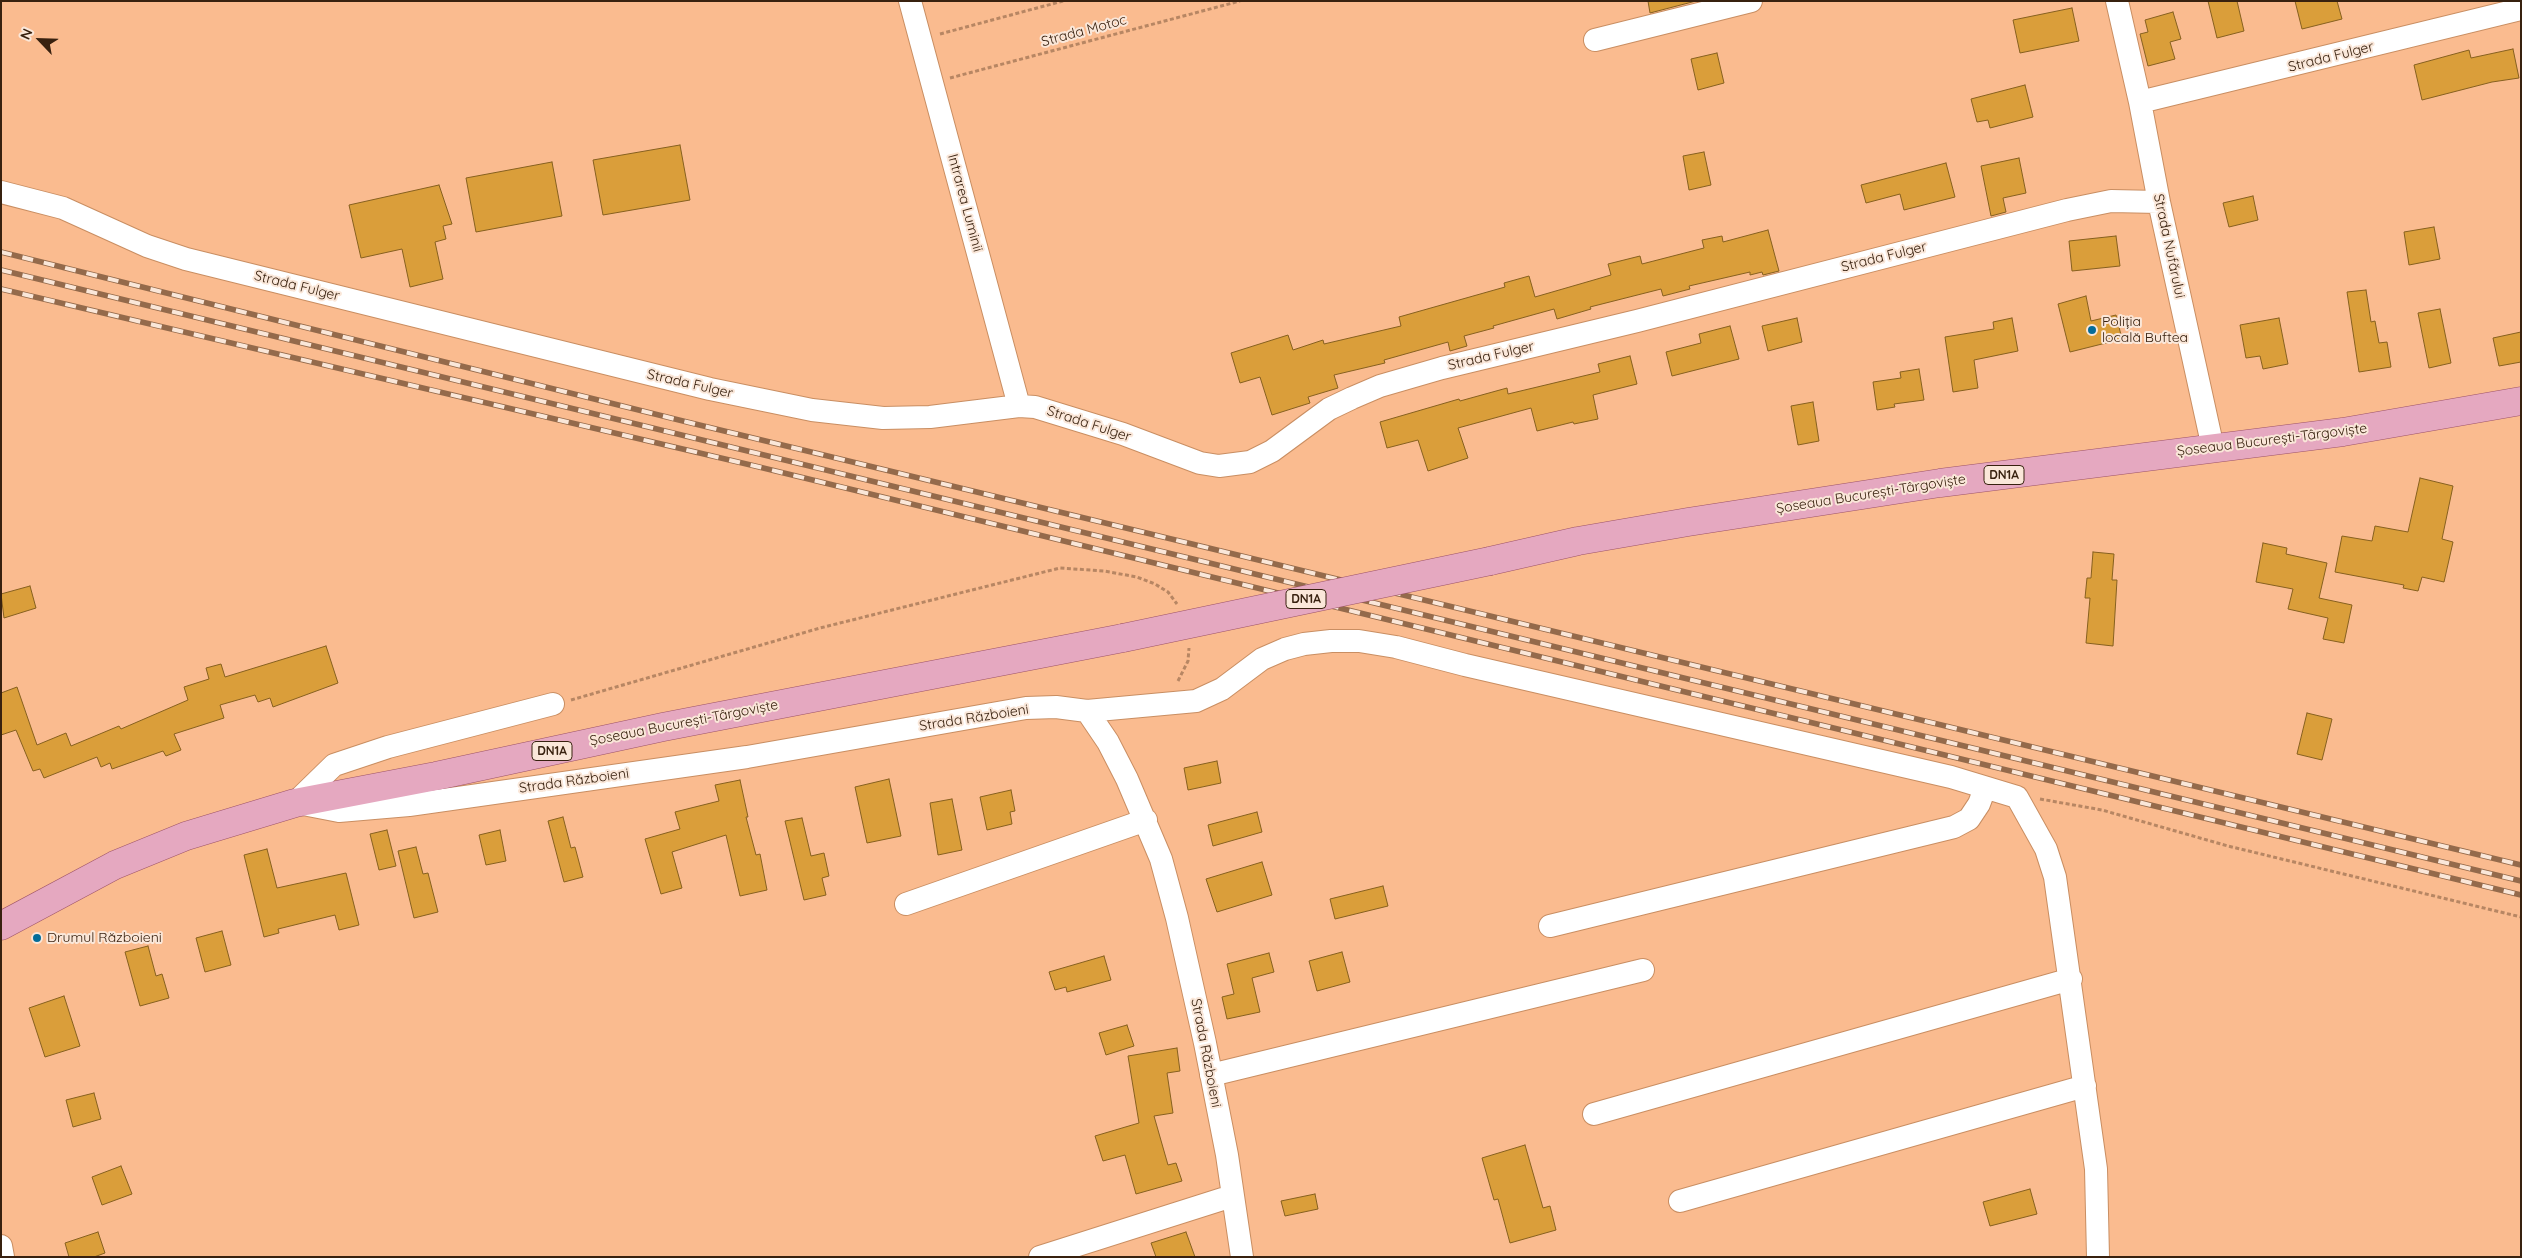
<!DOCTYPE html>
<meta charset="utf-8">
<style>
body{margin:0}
#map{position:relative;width:2522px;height:1258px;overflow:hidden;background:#fabb8f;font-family:Quicksand,sans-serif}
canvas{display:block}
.frame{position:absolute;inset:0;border:2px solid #38210f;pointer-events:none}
.north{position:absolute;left:15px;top:15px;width:50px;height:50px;-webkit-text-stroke:4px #fae7d9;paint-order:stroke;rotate:294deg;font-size:14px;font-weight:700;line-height:20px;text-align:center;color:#38210f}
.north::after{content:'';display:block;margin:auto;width:18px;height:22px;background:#38210f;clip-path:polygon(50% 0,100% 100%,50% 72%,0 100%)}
</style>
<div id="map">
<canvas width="2522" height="1258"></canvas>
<div class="frame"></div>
<div class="north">N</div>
</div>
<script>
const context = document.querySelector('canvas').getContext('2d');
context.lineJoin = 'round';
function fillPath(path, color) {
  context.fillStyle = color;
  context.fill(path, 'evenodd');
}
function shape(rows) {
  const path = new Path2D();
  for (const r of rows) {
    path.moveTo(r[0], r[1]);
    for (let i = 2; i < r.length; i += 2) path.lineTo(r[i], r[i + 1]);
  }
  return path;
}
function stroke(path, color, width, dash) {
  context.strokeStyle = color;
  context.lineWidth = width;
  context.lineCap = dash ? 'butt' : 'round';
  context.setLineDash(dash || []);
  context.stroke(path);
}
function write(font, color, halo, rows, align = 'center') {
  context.font = font + ' Quicksand,sans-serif';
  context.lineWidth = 4;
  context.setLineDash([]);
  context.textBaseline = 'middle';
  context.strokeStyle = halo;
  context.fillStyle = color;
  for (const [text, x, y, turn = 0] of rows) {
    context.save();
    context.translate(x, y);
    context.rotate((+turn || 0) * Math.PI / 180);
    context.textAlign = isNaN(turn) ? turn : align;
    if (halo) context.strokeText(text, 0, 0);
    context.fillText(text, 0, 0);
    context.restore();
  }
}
const building = shape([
 [1648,1,1696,1,1650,13,1648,1],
 [2208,1,2237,1,2244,31,2217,38,2208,1],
 [2295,1,2337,1,2342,19,2302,29,2295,1],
 [2072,8,2079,41,2020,53,2013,20,2072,8],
 [2173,12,2181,39,2170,42,2175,59,2148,66,2140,34,2148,32,2145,20,2173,12],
 [2513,49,2519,78,2492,82,2422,100,2414,65,2469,50,2471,58,2513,49],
 [1717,53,1724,83,1698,90,1691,59,1717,53],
 [2025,85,2033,117,1990,128,1988,120,1977,122,1971,99,2025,85],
 [680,145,690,200,603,215,593,160,680,145],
 [1704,152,1711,185,1689,190,1683,156,1704,152],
 [2019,158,2026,193,2003,198,2006,212,1991,216,1981,166,2019,158],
 [552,162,562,216,476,232,466,178,552,162],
 [1946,163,1955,197,1904,210,1900,194,1866,203,1861,185,1946,163],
 [439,185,452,224,443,226,446,239,435,242,443,279,410,287,402,249,361,258,349,205,439,185],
 [2253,196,2258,220,2229,227,2223,203,2253,196],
 [2434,227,2440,259,2409,265,2404,232,2434,227],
 [1768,230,1779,271,1763,275,1762,272,1750,275,1750,272,1689,286,1690,289,1663,296,1661,289,1590,307,1591,309,1557,319,1554,309,1493,326,1494,328,1464,336,1467,346,1450,351,1448,342,1384,360,1385,363,1334,375,1338,388,1308,397,1310,403,1272,415,1260,377,1240,383,1231,353,1288,335,1293,350,1323,340,1324,344,1401,326,1399,317,1505,287,1504,283,1529,276,1535,297,1611,275,1608,264,1640,256,1642,264,1704,248,1702,240,1722,236,1723,242,1768,230],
 [2116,236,2120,266,2072,271,2069,241,2116,236],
 [2366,290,2371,322,2375,321,2379,343,2387,342,2391,367,2359,372,2347,292,2366,290],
 [2086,296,2091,321,2116,315,2122,339,2070,352,2058,304,2086,296],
 [2440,309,2451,363,2429,368,2418,313,2440,309],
 [1797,318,1802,342,1768,351,1762,326,1797,318],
 [2012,318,2018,351,1974,360,1978,388,1953,392,1945,337,1994,329,1993,322,2012,318],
 [2279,318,2288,364,2263,369,2260,356,2246,358,2240,325,2279,318],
 [1730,326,1739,359,1672,376,1666,352,1701,343,1699,334,1730,326],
 [2521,332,2521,362,2499,366,2493,338,2521,332],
 [1630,356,1637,384,1593,395,1598,419,1574,424,1573,422,1537,431,1531,408,1458,428,1468,458,1428,471,1418,440,1387,448,1380,422,1459,399,1460,401,1507,388,1508,394,1600,372,1598,364,1630,356],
 [1919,369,1924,400,1894,404,1895,407,1877,410,1873,382,1901,378,1900,372,1919,369],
 [1813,402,1819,441,1798,445,1791,406,1813,402],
 [2420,478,2453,486,2442,539,2453,542,2444,582,2422,577,2418,591,2403,588,2404,585,2335,572,2342,536,2372,541,2375,526,2408,532,2420,478],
 [2263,543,2287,548,2286,554,2327,563,2319,598,2352,605,2344,643,2323,639,2328,618,2288,609,2293,589,2256,582,2263,543],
 [2093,552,2114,554,2112,580,2117,580,2113,646,2086,643,2090,598,2085,598,2087,578,2091,578,2093,552],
 [30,586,36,608,4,618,1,594,30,586],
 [326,646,338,683,273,707,270,698,258,702,255,695,220,705,224,718,174,734,181,750,166,756,163,751,112,769,110,763,101,767,97,757,44,778,40,769,33,771,16,730,1,735,1,693,17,687,37,745,66,733,71,746,119,726,121,729,188,700,184,687,209,679,206,668,221,664,225,677,326,646],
 [2307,713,2332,719,2322,760,2297,754,2307,713],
 [1217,761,1221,783,1188,790,1184,768,1217,761],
 [889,779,901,836,867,843,855,787,889,779],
 [740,780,748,817,746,817,756,855,760,854,767,890,740,896,726,835,672,852,682,888,661,894,645,839,680,829,675,812,719,801,715,785,740,780],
 [1011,790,1015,811,1010,812,1012,824,987,830,980,797,1011,790],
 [952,799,962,850,938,855,930,803,952,799],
 [1257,812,1262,832,1213,846,1208,825,1257,812],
 [563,817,571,848,575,847,583,877,564,882,548,821,563,817],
 [802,818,811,856,824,853,829,876,822,878,826,895,804,900,785,821,802,818],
 [387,830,396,866,379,870,370,834,387,830],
 [500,830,506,861,486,865,479,835,500,830],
 [416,847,423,874,428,873,438,912,414,918,398,851,416,847],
 [267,849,277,888,346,873,359,925,339,930,335,915,278,929,279,933,264,937,244,855,267,849],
 [1262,862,1272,895,1217,912,1206,879,1262,862],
 [1383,886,1388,906,1335,919,1330,899,1383,886],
 [222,931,231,965,205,972,196,938,222,931],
 [148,946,156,976,162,974,169,998,140,1006,125,952,148,946],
 [1342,952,1350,982,1317,991,1309,961,1342,952],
 [1269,953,1274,972,1252,978,1260,1012,1227,1019,1222,997,1234,994,1227,964,1269,953],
 [1104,956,1111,980,1067,992,1066,987,1055,990,1049,972,1104,956],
 [64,996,80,1046,45,1057,29,1008,64,996],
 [1127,1025,1134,1046,1106,1055,1099,1033,1127,1025],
 [1177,1048,1180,1071,1167,1073,1173,1113,1154,1116,1168,1165,1176,1163,1182,1181,1136,1194,1125,1155,1103,1161,1095,1136,1139,1123,1128,1056,1177,1048],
 [94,1093,101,1119,73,1127,66,1100,94,1093],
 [1525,1145,1543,1208,1550,1206,1556,1230,1510,1243,1498,1199,1494,1200,1482,1158,1525,1145],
 [121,1166,132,1194,102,1205,92,1177,121,1166],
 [2030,1189,2037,1214,1990,1226,1983,1202,2030,1189],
 [1315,1194,1318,1209,1285,1216,1281,1201,1315,1194],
 [98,1232,105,1253,94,1257,69,1257,65,1243,98,1232],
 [1186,1232,1195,1257,1156,1257,1151,1243,1186,1232]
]);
fillPath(building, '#da9e3a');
stroke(building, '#86601f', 1);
const minor = shape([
 [910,1,1019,406],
 [2117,1,2140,102,2159,202,2213,448],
 [1595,40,1751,1],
 [2140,102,2521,9],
 [1,192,63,208,147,246,186,259,710,389,812,410,883,418,930,417,1019,406,1035,407,1123,434,1200,463,1219,466,1250,462,1272,451,1329,409,1352,398,1380,386,1442,368,1637,321,2067,210,2111,201,2159,202],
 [1087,711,1108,742,1127,779,1161,859,1177,918,1205,1043,1227,1155,1242,1257],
 [295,803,334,765,388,747,553,704],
 [303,804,339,811,409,805,747,757,1026,708,1056,707,1087,711,1196,701,1222,689,1262,659,1285,649,1304,644,1331,641,1359,641,1396,647,1465,665,1951,777,2017,797,2046,849,2055,877,2096,1169,2098,1257],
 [906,904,1146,820],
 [1550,926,1954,827,1969,819,1979,804,1985,788],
 [1211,1075,1643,970],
 [1594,1114,2071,979],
 [1680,1201,2085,1086],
 [1,1246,3,1257],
 [1040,1257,1232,1196]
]);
const major = shape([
 [1490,561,1578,541,1688,522,1940,483,2343,432,2521,401],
 [1,926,115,865,186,836,295,803,436,776,663,727,1123,638]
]);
stroke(minor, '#c98e62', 24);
stroke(major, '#9d5367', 29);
stroke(shape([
 [940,34,1063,1],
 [950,78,1240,1],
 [1178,681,1188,661,1189,648],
 [571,700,820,628,1060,568,1104,571,1137,577,1155,584,1168,592,1177,604],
 [2040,799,2102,810,2228,846,2521,917]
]), '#b78663', 3, [4, 2.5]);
stroke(minor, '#fff', 22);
stroke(major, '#e5a8c0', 28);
const rail = shape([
 [1,252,687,422,2521,865],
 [1,270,2521,881],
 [1,289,755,466,2521,895]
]);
stroke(rail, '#946a4b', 5.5);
stroke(rail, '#fae7d9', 4, [11]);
const majorBridge = shape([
 [1123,638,1490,561]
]);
stroke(majorBridge, '#9d5367', 29, []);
stroke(majorBridge, '#e5a8c0', 28);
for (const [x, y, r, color] of [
 [2092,330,5,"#046c99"],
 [37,938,5,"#046c99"]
]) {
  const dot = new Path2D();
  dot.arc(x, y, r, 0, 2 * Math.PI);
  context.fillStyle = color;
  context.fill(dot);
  stroke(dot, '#fae7d9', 2);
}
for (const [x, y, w] of [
 [2004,475,40],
 [1306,599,40],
 [552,751,40]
]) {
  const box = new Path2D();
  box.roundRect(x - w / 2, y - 9.5, w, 19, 4);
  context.fillStyle = '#fae7d9';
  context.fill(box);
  stroke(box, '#38210f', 1);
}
write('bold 12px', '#38210f', null, [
 ["DN1A",2004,475],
 ["DN1A",1306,599],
 ["DN1A",552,751]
]);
write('14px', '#38210f', '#fae7d9', [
 ["Strada Motoc",1084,31,-15],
 ["Strada Fulger",2331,57,-14],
 ["Intrarea Luminii",965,203,75],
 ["Strada Nufărului",2169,246,78],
 ["Strada Fulger",1884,257,-14],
 ["Strada Fulger",297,286,14],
 ["Strada Fulger",1491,356,-13],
 ["Strada Fulger",690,384,13],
 ["Strada Fulger",1089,424,18],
 ["Șoseaua București-Târgoviște",2272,440,-7],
 ["Șoseaua București-Târgoviște",1871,494,-9],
 ["Strada Războieni",974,718,-9],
 ["Șoseaua București-Târgoviște",684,723,-11],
 ["Strada Războieni",574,781,-8],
 ["Strada Războieni",1206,1053,79]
]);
write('14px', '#38210f', '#fae7d9', [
 ["Poliția",2102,322],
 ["locală Buftea",2102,338],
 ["Drumul Războieni",47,938]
], 'left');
</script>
